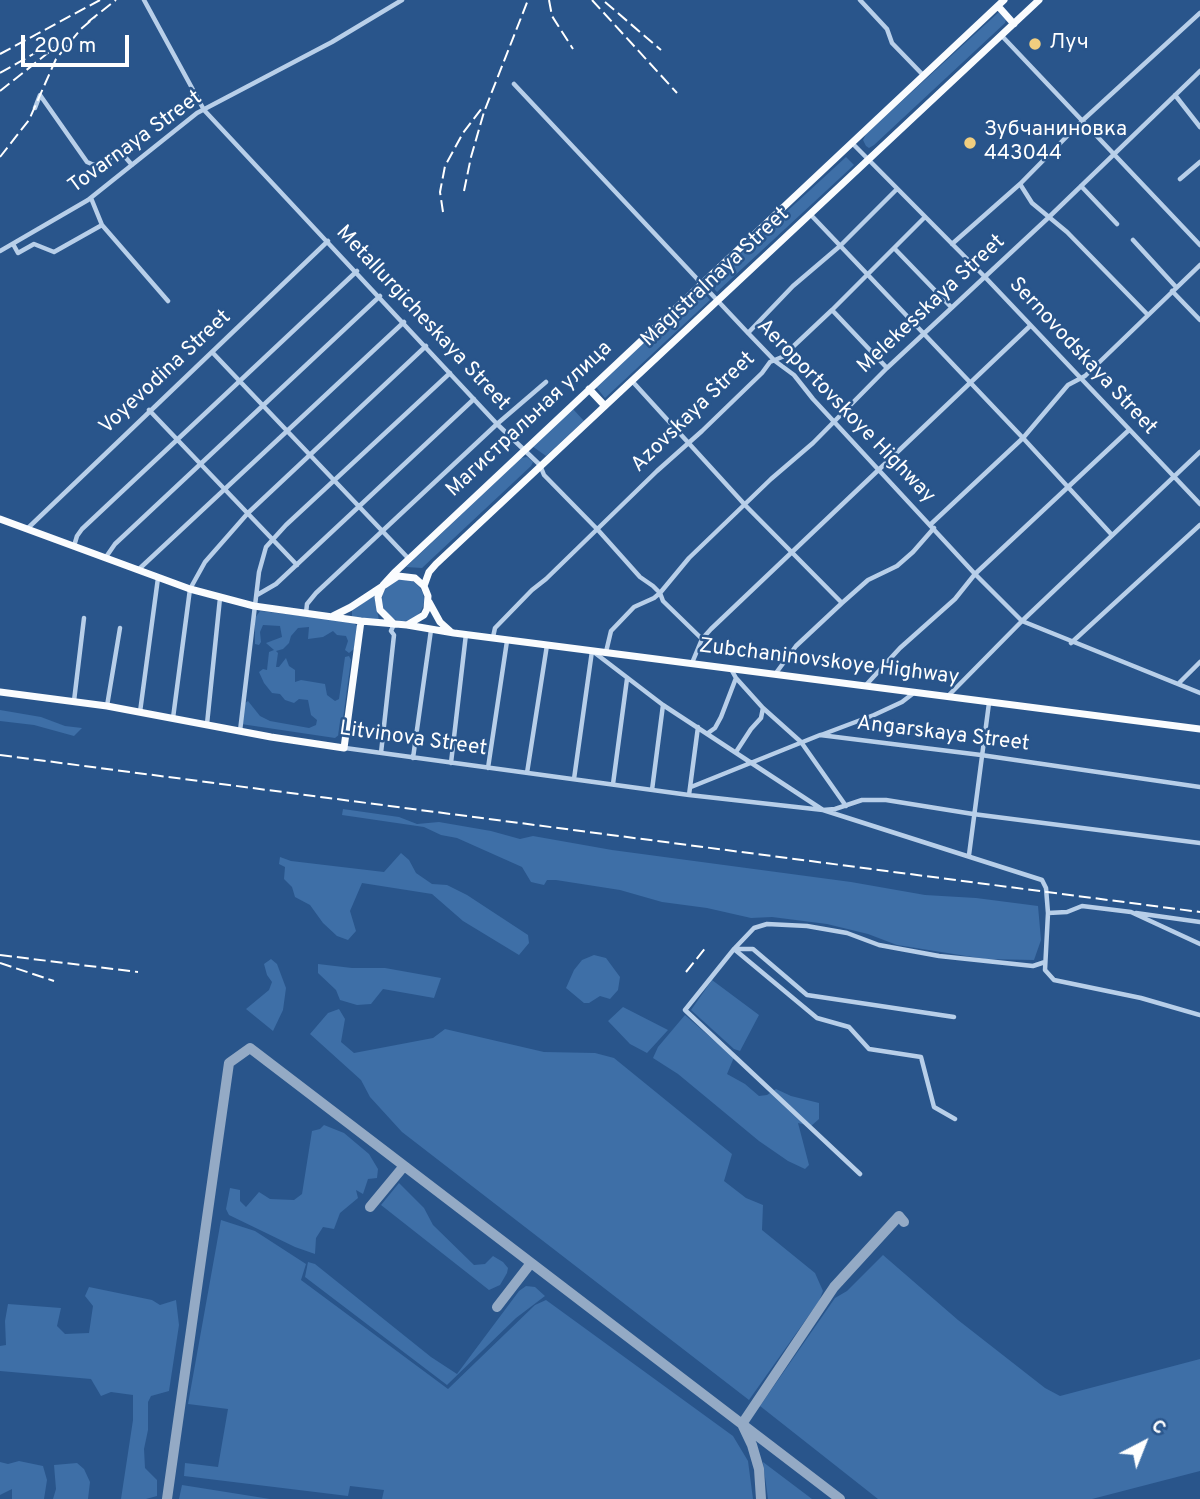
<!DOCTYPE html>
<meta charset="utf-8">
<style>
body{margin:0}
#map{position:relative;width:1200px;height:1499px;overflow:hidden;background:#29558b;font-family:Overpass,sans-serif}
canvas{display:block}
.north{position:absolute;left:1109px;top:1408px;width:70px;height:70px;-webkit-text-stroke:5px #29558b;paint-order:stroke;rotate:42deg;font-size:19px;font-weight:700;line-height:28px;text-align:center;color:#fff}
.north::after{content:'';display:block;margin:auto;width:24px;height:32px;background:#fff;clip-path:polygon(50% 0,100% 100%,50% 72%,0 100%)}
.scale{position:absolute;left:21px;top:35px;width:108px;height:32px;box-sizing:border-box;border:4px solid #fff;border-top:0;padding-left:9px;font-size:21px;line-height:24px;white-space:nowrap;color:#fff;-webkit-text-stroke:5px #29558b;paint-order:stroke}
</style>
<div id="map">
<canvas width="1200" height="1499"></canvas>
<div class="north">С</div>
<div class="scale">200 m</div>
</div>
<script>
const context = document.querySelector('canvas').getContext('2d');
context.lineJoin = 'round';
function fillPath(path, color) {
  context.fillStyle = color;
  context.fill(path, 'evenodd');
}
function shape(rows) {
  const path = new Path2D();
  for (const r of rows) {
    if (r.length === 3) {
      path.moveTo(r[0] + r[2], r[1]);
      path.arc(r[0], r[1], r[2], 0, 2 * Math.PI);
      continue;
    }
    path.moveTo(r[0], r[1]);
    for (let i = 2; i < r.length; i += 2) path.lineTo(r[i], r[i + 1]);
  }
  return path;
}
function stroke(path, color, width, dash) {
  context.strokeStyle = color;
  context.lineWidth = width;
  context.lineCap = dash ? 'butt' : 'round';
  context.setLineDash(dash || []);
  context.stroke(path);
}
function write(font, color, halo, rows, align = 'center') {
  context.font = font + ' Overpass,sans-serif';
  context.lineWidth = 5;
  context.setLineDash([]);
  context.textBaseline = 'middle';
  context.strokeStyle = halo;
  context.fillStyle = color;
  for (const [text, x, y, turn = 0] of rows) {
    context.save();
    context.translate(x, y);
    context.rotate((+turn || 0) * Math.PI / 180);
    context.textAlign = isNaN(turn) ? turn : align;
    if (halo) context.strokeText(text, 0, 0);
    context.fillText(text, 0, 0);
    context.restore();
  }
}
fillPath(shape([
 [999,12,1006,20,1005,23,874,145,869,148,866,146,863,140,866,134],
 [846,157,854,165,717,292,709,283],
 [701,290,710,300,605,398,596,387],
 [573,409,584,421,546,456,532,446],
 [527,457,533,462,531,466,422,568,406,567,521,458],
 [403,600,21],
 [374,595,379,620,352,617,352,611],
 [260,611,313,617,354,623,358,627,354,649,349,653,345,650,348,641,346,636,337,635,333,631,323,637,308,639,309,627,298,628,291,636,289,643,283,649,276,651,278,653,276,667,279,667,286,658,289,666,295,670,295,682,301,680,325,684,327,695,335,701,339,699,345,657,349,656,351,660,342,726,340,734,335,738,241,724,244,704,248,701,260,716,270,721,309,728,316,725,317,720,311,715,308,700,299,699,294,703,285,700,280,694,272,693,264,683,259,672,263,669,267,670,269,652,274,650,266,643,282,637,280,626,263,625,260,632,261,642,259,645,255,644,255,618],
 [0,710,41,717,65,726,82,728,74,736,34,725,0,721],
 [343,809,399,817,417,824,439,822,491,831,520,839,533,836,612,850,851,882,925,895,976,898,1038,906,1041,940,1034,960,985,959,897,945,868,934,827,924,772,917,751,918,707,908,662,902,620,890,556,880,547,880,544,885,531,882,522,867,457,838,441,835,424,827,342,815],
 [401,853,409,860,416,873,432,884,447,885,467,895,528,935,529,943,519,955,463,921,432,894,362,883,350,911,356,931,348,940,337,936,323,923,310,905,295,897,292,887,284,879,285,867,279,864,280,857,291,861,384,872],
 [594,955,606,958,620,977,618,990,610,999,600,996,589,1003,584,1003,566,988,574,970,582,960],
 [271,959,277,964,286,988,283,1010,273,1031,246,1009,269,990,272,982,267,975,264,964],
 [318,964,352,968,385,968,441,978,434,998,383,989,371,1004,357,1005,340,1000,336,990,318,973],
 [712,980,759,1015,740,1051,734,1049,691,1010],
 [623,1007,668,1030,647,1053,630,1044,608,1021],
 [339,1009,345,1019,341,1042,354,1053,433,1038,445,1029,544,1052,595,1053,614,1058,732,1154,724,1181,746,1198,763,1205,762,1230,815,1273,823,1291,819,1301,749,1400,402,1132,370,1097,361,1080,310,1034,328,1013],
 [685,1015,725,1050,735,1055,727,1074,745,1084,759,1096,767,1095,776,1089,791,1096,819,1103,819,1119,811,1126,798,1123,809,1165,805,1169,788,1161,759,1141,678,1074,653,1058,658,1047],
 [324,1125,344,1133,369,1154,378,1169,377,1178,368,1179,363,1194,356,1190,358,1198,340,1213,334,1229,323,1227,316,1238,315,1254,295,1247,229,1215,226,1209,230,1188,240,1190,240,1201,246,1207,259,1192,270,1199,294,1200,302,1194,312,1131,320,1129],
 [399,1183,424,1208,433,1225,474,1265,485,1264,493,1256,503,1262,508,1268,507,1273,500,1285,489,1290,381,1205],
 [221,1220,255,1231,306,1264,301,1280,448,1389,535,1305,546,1300,733,1436,748,1461,753,1499,382,1499,384,1490,350,1486,348,1496,184,1476,185,1463,218,1467,228,1409,188,1404],
 [883,1255,958,1320,1045,1388,1060,1396,1200,1359,1200,1471,1092,1499,878,1499,760,1406,835,1298,847,1291],
 [308,1262,315,1264,431,1357,457,1374,519,1291,526,1286,535,1287,545,1296,516,1318,447,1385,305,1277],
 [89,1287,152,1300,160,1305,176,1300,179,1325,169,1391,151,1396,148,1402,148,1430,144,1449,145,1468,157,1480,157,1496,146,1499,121,1499,133,1420,133,1395,111,1392,101,1396,91,1379,0,1371,0,1346,6,1345,5,1321,8,1304,61,1308,57,1326,65,1334,89,1333,93,1306,85,1296],
 [19,1461,43,1466,47,1480,44,1499,12,1499,12,1489,0,1495,0,1462,8,1464],
 [763,1462,812,1499,768,1499],
 [77,1463,84,1469,90,1482,88,1499,53,1499,56,1489,54,1465],
 [182,1485,270,1499,179,1499]
]), '#3e6fa7');
stroke(shape([
 [370,1207,404,1166],
 [497,1307,531,1263],
 [167,1499,229,1063,250,1048,840,1499],
 [761,1499,759,1469,752,1445,742,1424,834,1287,899,1216,904,1222]
]), '#94aac5', 10);
stroke(shape([
 [144,0,204,110,497,424,540,465,544,475,598,530,640,577,653,586,660,593,663,601,702,639],
 [860,0,887,29,892,43,924,76],
 [1001,35,1200,245],
 [514,84,748,333,775,361,794,375,813,399,975,574,1022,621,1200,693],
 [1175,95,1200,127],
 [35,108,40,95,87,162,94,165,103,163,120,151,132,165],
 [852,143,984,276,1200,504],
 [1180,179,1200,162],
 [1020,184,1032,203,1067,232,1148,315],
 [1081,186,1117,224],
 [810,214,1023,438,1112,535],
 [102,225,168,301],
 [1133,240,1176,287],
 [13,244,18,253,34,244,54,252,102,225,91,198],
 [952,244,1020,184,1083,120,1200,13],
 [895,249,951,307],
 [0,251,88,200,197,113,332,42,402,0],
 [1172,291,1200,320],
 [832,310,887,368],
 [748,333,793,286,840,246,897,189],
 [212,352,408,558],
 [632,381,746,506,842,603],
 [149,410,297,565],
 [931,524,1023,438,1068,385,1085,376,1200,265],
 [28,528,328,241],
 [74,546,77,536,82,529,357,271],
 [106,557,115,544,380,296],
 [138,570,404,322],
 [257,595,276,584,474,399],
 [306,613,307,604,316,593,497,424,546,382],
 [493,637,495,628,532,590,546,579,657,471,702,431,762,373,770,362,782,357,832,310,924,218],
 [1071,643,1200,525],
 [606,652,611,631,634,607,654,598,660,593,689,558,771,479,813,443,887,368,1048,218,1200,71],
 [595,653,663,705,823,810,1042,880,1046,888,1048,913,1045,970,1054,980,1141,998,1200,1015],
 [692,663,702,639,711,629,1030,326],
 [731,669,736,678,763,708,801,742,846,806],
 [776,673,796,646,842,603,868,580,897,566,913,552,934,528],
 [1178,684,1200,662],
 [866,685,900,648,955,599,975,574,1129,430],
 [948,696,1022,621,1200,452],
 [74,701,84,618],
 [107,706,120,628],
 [140,712,158,578],
 [173,718,190,589,205,562,248,513,426,346],
 [207,724,220,598],
 [240,731,259,572,266,547,286,525,450,373],
 [708,733,715,728,721,717,736,678],
 [821,735,874,715,902,702,915,692],
 [345,748,689,795,823,810,835,809,862,800,886,800,973,814,1200,843],
 [736,752,751,729,761,718,763,708],
 [381,753,394,635,391,631,394,624],
 [413,758,431,630],
 [451,763,466,634],
 [488,768,507,641],
 [527,773,547,645],
 [574,779,592,651],
 [613,784,627,679],
 [691,787,820,735,981,755,1200,787],
 [652,790,663,705],
 [689,795,698,727],
 [969,855,989,703],
 [1048,913,1067,912,1082,906,1131,912,1200,944],
 [1136,913,1200,922],
 [734,949,817,1018,849,1027,869,1049,921,1057,934,1107,955,1119],
 [734,949,753,949,807,995,954,1017],
 [860,1174,685,1010,734,949,754,928,767,924,807,926,847,933,879,945,939,956,1033,966,1045,962]
]), '#b8cfe9', 4.5);
stroke(shape([
 [998,6,1014,24],
 [589,389,605,406],
 [0,519,190,589,254,606,361,621,407,625,424,615,427,609,428,596,424,586,415,578,398,576,351,607,333,616],
 [424,586,429,572,436,564,1039,0],
 [429,602,440,622,450,631],
 [394,624,380,610,378,597,383,585,394,573,1004,0],
 [407,625,454,633,1200,729],
 [0,692,107,706,271,737,344,748,361,621]
]), '#fafcfe', 7);
stroke(shape([
 [549,0,552,16,573,49],
 [592,0,677,93],
 [605,2,661,50],
 [88,22,116,0],
 [0,54,100,0],
 [0,73,37,52],
 [0,91,63,41],
 [0,157,29,120,56,59,81,29,95,17],
 [464,191,471,157,484,112,528,0],
 [443,212,440,192,445,166,463,133,482,108],
 [0,755,1200,912],
 [0,955,138,972],
 [0,963,54,981],
 [686,972,707,946]
]), '#fff', 2, [12, 5]);
for (const [x, y, r, color] of [
 [1035,44,7,"#f1ce7f"],
 [970,143,7,"#f1ce7f"]
]) {
  const dot = new Path2D();
  dot.arc(x, y, r, 0, 2 * Math.PI);
  context.fillStyle = color;
  context.fill(dot);
  stroke(dot, '#29558b', 2.5);
}
write('21px', '#fff', '#29558b', [
 ["Луч",1049,44],
 ["Зубчаниновка",984,131],
 ["443044",984,155]
], 'left');
write('21px', '#fff', '#29558b', [
 ["Tovarnaya Street",136,143,-36],
 ["Magistralnaya Street",716,278,-43],
 ["Melekesskaya Street",932,305,-43],
 ["Metallurgicheskaya Street",422,319,47],
 ["Sernovodskaya Street",1082,357,47],
 ["Voyevodina Street",166,373,-43],
 ["Aeroportovskoye Highway",845,412,46],
 ["Azovskaya Street",694,413,-44],
 ["Магистральная улица",530,420,-43],
 ["Zubchaninovskoye Highway",829,663,7],
 ["Angarskaya Street",943,735,7],
 ["Litvinova Street",413,740,8]
]);
</script>
